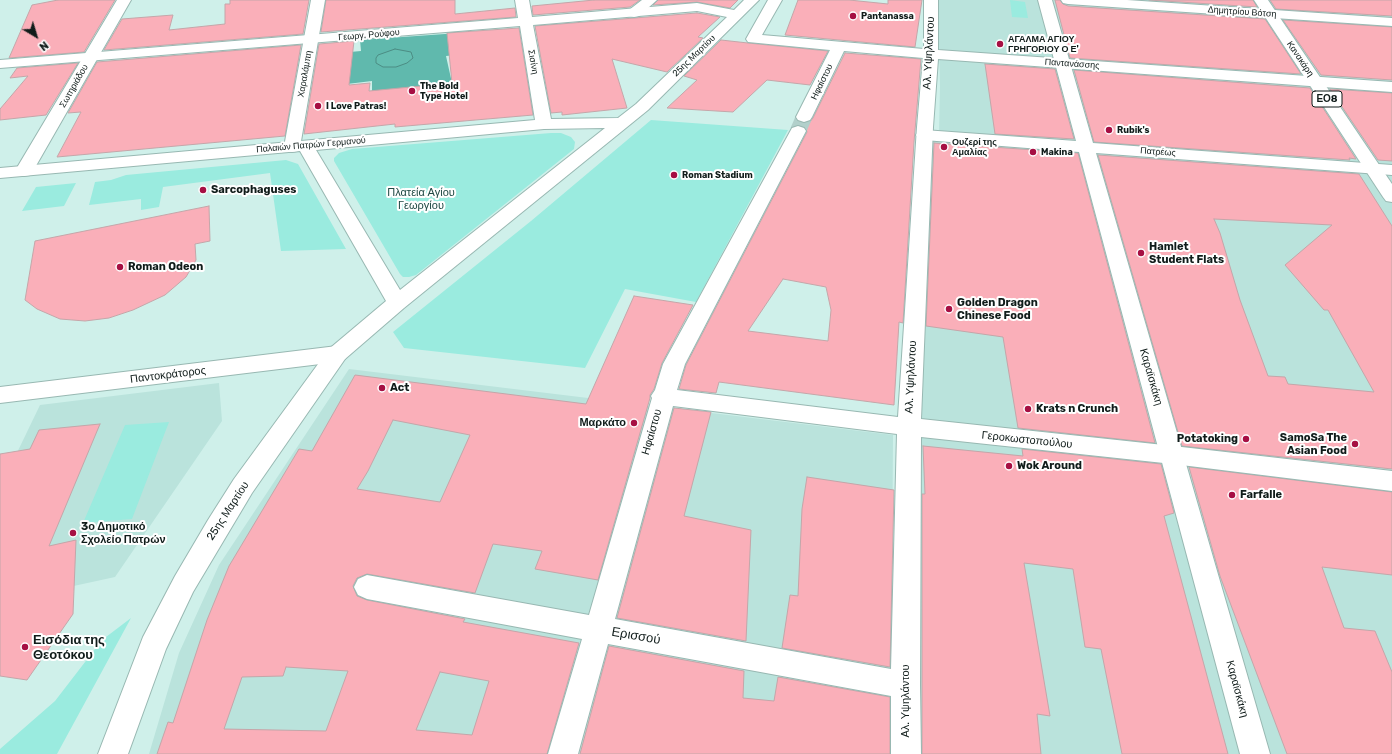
<!DOCTYPE html>
<meta charset="utf-8">
<style>
body{margin:0}
#map{position:relative;width:1392px;height:754px;overflow:hidden;background:#cff0ea;font-family:Rubik,sans-serif}
canvas{display:block}
.north{position:absolute;left:16px;top:16px;width:40px;height:40px;-webkit-text-stroke:3px #fff;paint-order:stroke;rotate:142deg;font-size:11px;font-weight:700;line-height:16px;text-align:center;color:#101c1a}
.north::after{content:'';display:block;margin:auto;width:14px;height:18px;background:#101c1a;clip-path:polygon(50% 0,100% 100%,50% 72%,0 100%)}
</style>
<div id="map">
<canvas width="1392" height="754"></canvas>
<div class="north">N</div>
</div>
<script>
const context = document.querySelector('canvas').getContext('2d');
context.lineJoin = 'round';
function fillPath(path, color) {
  context.fillStyle = color;
  context.fill(path, 'evenodd');
}
function shape(rows) {
  const path = new Path2D();
  for (const r of rows) {
    path.moveTo(r[0], r[1]);
    for (let i = 2; i < r.length; i += 2) path.lineTo(r[i], r[i + 1]);
  }
  return path;
}
function stroke(path, color, width, dash) {
  context.strokeStyle = color;
  context.lineWidth = width;
  context.lineCap = dash ? 'butt' : 'round';
  context.setLineDash(dash || []);
  context.stroke(path);
}
function write(font, color, halo, rows, align = 'center') {
  context.font = font + ' Rubik,sans-serif';
  context.lineWidth = 4;
  context.setLineDash([]);
  context.textBaseline = 'middle';
  context.strokeStyle = halo;
  context.fillStyle = color;
  for (const [text, x, y, turn = 0] of rows) {
    context.save();
    context.translate(x, y);
    context.rotate((+turn || 0) * Math.PI / 180);
    context.textAlign = isNaN(turn) ? turn : align;
    if (halo) context.strokeText(text, 0, 0);
    context.fillText(text, 0, 0);
    context.restore();
  }
}
fillPath(shape([
 [938,0,1392,0,1392,754,906,754,924,142,939,136,940,86],
 [349,369,893,435,891,754,149,754,179,653,219,565],
 [219,383,222,421,115,577,0,602,0,488,40,405]
]), '#bae3dc');
fillPath(shape([
 [1010,0,1025,2,1028,18,1012,17],
 [651,120,788,130,696,302,625,289,585,368,404,348,393,332,531,221],
 [551,133,561,133,571,137,575,142,574,149,416,275,409,277,403,277,400,274,334,161,334,158,339,153,352,149],
 [286,160,298,164,346,249,281,251,270,173,163,187,159,207,141,210,141,199,89,205,95,182,111,180,126,175],
 [76,183,64,206,22,211,36,187],
 [169,422,132,519,83,523,125,425],
 [131,618,57,754,0,754,0,749,55,701,102,640]
]), '#9aebdf');
fillPath(shape([
 [473,32,475,53,446,56,452,83,372,92,372,81,347,84,350,52,361,51,360,40]
]), '#60b9ad');
const water = shape([
 [395,49,411,52,413,58,407,63,396,67,383,67,376,63,376,58,378,55,395,49]
]);
fillPath(water, '#65beb1');
stroke(water, '#4c8d84', 1);
const building = shape([
 [58,0,115,0,84,52,9,58,32,5,58,0],
 [230,0,309,0,303,34,104,50,122,19,173,15,169,30,225,24,225,4,230,4,230,0],
 [326,0,455,0,455,14,515,8,516,17,321,32,326,0],
 [594,0,640,0,630,7,533,15,532,6,594,0],
 [658,0,738,0,730,8,697,2,653,5,658,0],
 [798,0,849,0,888,4,888,0,922,0,915,47,785,35,798,0],
 [1055,0,1060,0,1063,4,1068,6,1265,19,1301,74,1070,58,1055,0],
 [1149,0,1253,0,1257,7,1149,0],
 [1270,0,1392,0,1392,16,1276,9,1270,0],
 [697,13,720,17,698,37,703,38,667,72,612,59,627,108,562,115,562,112,551,113,535,26,697,13],
 [1283,20,1392,27,1392,80,1321,75,1283,20],
 [519,28,533,115,395,127,395,124,304,134,319,44,354,41,349,85,370,83,369,91,452,83,447,33,519,28],
 [721,40,748,43,828,51,810,85,767,80,733,112,667,108,697,80,684,76,721,40],
 [301,45,285,136,57,157,81,112,68,113,97,62,301,45],
 [845,53,921,59,914,142,903,323,899,322,894,405,719,382,716,393,679,389,686,365,807,132,806,129,810,122,813,118,845,53],
 [783,279,826,287,831,310,828,341,748,331,783,279],
 [78,63,46,115,0,120,0,109,28,76,10,78,17,68,78,63],
 [985,64,1055,69,1074,139,995,134,985,64],
 [1074,70,1310,88,1356,159,1349,158,1350,160,1094,142,1074,70],
 [1330,89,1392,93,1392,161,1378,160,1330,89],
 [934,143,1078,153,1155,443,1018,428,1003,337,926,326,934,143],
 [1098,155,1359,174,1392,226,1392,469,1182,446,1098,155],
 [1214,219,1332,225,1285,265,1324,310,1328,310,1374,392,1288,384,1285,377,1268,376,1240,300,1220,233,1214,219],
 [209,206,210,241,195,244,196,260,186,277,165,295,133,310,109,318,85,321,60,319,37,309,25,300,35,241,209,206],
 [634,296,693,305,662,363,654,389,650,395,650,398,598,580,535,569,542,551,493,544,475,593,367,574,357,578,353,586,357,596,367,600,465,619,463,622,579,643,547,754,157,754,168,722,173,723,207,620,229,566,299,449,312,451,355,375,586,404,634,296],
 [393,420,470,435,440,502,357,489,368,471,393,420],
 [286,667,348,671,326,731,224,729,242,677,283,676,286,667],
 [440,672,489,681,472,735,416,730,440,672],
 [674,408,711,412,684,516,751,530,746,641,617,618,674,408],
 [100,424,49,546,76,540,73,614,27,680,0,676,0,454,30,449,39,430,100,424],
 [923,446,1023,456,1022,449,1161,464,1174,513,1164,516,1228,754,1122,754,1101,649,1085,647,1073,569,1024,563,1050,716,1037,714,1041,754,922,754,922,494,925,494,923,446],
 [1189,467,1392,492,1392,575,1322,567,1344,628,1375,631,1392,672,1392,754,1287,754,1220,576,1189,467],
 [807,477,894,490,890,667,782,648,790,595,798,596,802,509,807,477],
 [609,646,744,671,743,698,774,701,778,677,890,697,890,754,580,754,609,646]
]);
fillPath(building, '#faafb9');
stroke(building, '#c4a6a9', 1);
stroke(shape([
 [798,131,804,117]
]), '#b2d0cb', 16, [16, 8]);
const street = shape([
 [117,0,131,0,33,171,30,175,24,176,18,175,15,171,117,0],
 [311,0,325,0,300,147,298,151,292,152,286,151,284,147,311,0],
 [642,0,657,0,639,16,634,17,629,16,627,13,629,10,642,0],
 [768,0,782,0,762,35,924,49,924,0,938,0,938,50,1392,82,1392,92,938,59,933,127,921,419,1173,446,1392,471,1392,491,1173,464,921,437,920,685,921,754,891,754,891,696,608,644,578,754,548,754,582,639,367,599,358,595,354,587,358,579,367,575,589,615,652,398,651,396,655,390,663,364,792,128,798,126,804,128,806,131,685,364,677,390,898,417,917,127,923,58,844,51,812,117,810,120,804,122,798,120,796,117,830,50,748,42,746,39,768,0],
 [673,406,897,434,891,669,615,619,673,406],
 [337,346,345,349,348,354,345,359,337,362,0,403,0,387,337,346]
]);
const secondary = shape([
 [515,0,529,0,532,17,697,3,734,10,744,0,759,0,648,110,404,308,345,359,252,493,193,592,166,649,128,754,98,754,143,637,175,576,208,520,234,479,329,349,386,301,300,151,0,178,0,168,535,120,520,26,0,68,0,60,518,18,515,0],
 [697,11,727,17,636,104,618,118,551,119,533,25,697,11],
 [605,128,400,290,316,150,544,129,605,128],
 [1038,0,1052,0,1093,143,1392,165,1392,175,1096,153,1270,754,1240,754,1079,152,924,140,918,138,916,135,918,132,924,130,1076,141,1038,0],
 [1061,0,1127,0,1392,18,1392,26,1068,4,1063,3,1061,0]
]);
const primary = shape([
 [1254,0,1268,0,1392,184,1392,202,1386,201,1383,197,1254,0]
]);
stroke(street, '#98b8b2', 2);
stroke(secondary, '#98b8b2', 2);
stroke(primary, '#98b8b2', 2);
fillPath(street, '#fff');
fillPath(secondary, '#fff');
fillPath(primary, '#fff');
for (const [x, y, r, color] of [
 [853,16,4,"#a60f43"],
 [1000,44,4,"#a60f43"],
 [412,91,4,"#a60f43"],
 [318,106,4,"#a60f43"],
 [1109,130,4,"#a60f43"],
 [944,147,4,"#a60f43"],
 [1033,152,4,"#a60f43"],
 [674,175,4,"#a60f43"],
 [203,190,4,"#a60f43"],
 [1141,253,4,"#a60f43"],
 [120,267,4,"#a60f43"],
 [949,309,4,"#a60f43"],
 [382,388,4,"#a60f43"],
 [1028,409,4,"#a60f43"],
 [634,423,4,"#a60f43"],
 [1246,439,4,"#a60f43"],
 [1355,444,4,"#a60f43"],
 [1009,466,4,"#a60f43"],
 [1232,495,4,"#a60f43"],
 [73,533,4,"#a60f43"],
 [25,647,4,"#a60f43"]
]) {
  const dot = new Path2D();
  dot.arc(x, y, r, 0, 2 * Math.PI);
  context.fillStyle = color;
  context.fill(dot);
  stroke(dot, '#fff', 1.5);
}
write('9px', '#101c1a', '#fff', [
 ["Δημητρίου Βότση",1242,12,4],
 ["Γεωργ. Ρούφου",369,35,-5],
 ["25ης Μαρτίου",694,56,-44],
 ["Κανακάρη",1300,59,56],
 ["Σισίνη",533,62,80],
 ["Παντανάσσης",1072,64,4],
 ["Χαραλάμπη",305,74,-80],
 ["Ηφαίστου",822,82,-64],
 ["Σωτηριάδου",74,86,-60],
 ["Παλαιών Πατρών Γερμανού",311,145,-5],
 ["Πατρέως",1158,152,4]
]);
write('bold 9px', '#101c1a', '#fff', [
 ["Pantanassa",861,16],
 ["ΑΓΑΛΜΑ ΑΓΙΟΥ",1008,39],
 ["ΓΡΗΓΟΡΙΟΥ Ο Ε'",1008,49],
 ["The Bold",420,86],
 ["Type Hotel",420,96],
 ["I Love Patras!",326,106],
 ["Rubik's",1117,130],
 ["Ουζερί της",952,142],
 ["Αμαλίας",952,152],
 ["Makina",1041,152],
 ["Roman Stadium",682,175]
], 'left');
for (const [x, y, w] of [
 [1327,99,30]
]) {
  const box = new Path2D();
  box.roundRect(x - w / 2, y - 8, w, 16, 3);
  context.fillStyle = '#fff';
  context.fill(box);
  stroke(box, '#101c1a', 1);
}
write('bold 10px', '#101c1a', null, [
 ["ΕΟ8",1327,99]
]);
write('11px', '#101c1a', '#fff', [
 ["Αλ. Υψηλάντου",929,53,-87],
 ["Παντοκράτορος",168,375,-7],
 ["Αλ. Υψηλάντου",911,377,-87],
 ["Καραϊσκάκη",1151,377,74],
 ["Ηφαίστου",652,432,-74],
 ["Γεροκωστοπούλου",1027,440,6],
 ["25ης Μαρτίου",228,511,-57],
 ["Καραϊσκάκη",1237,689,75],
 ["Αλ. Υψηλάντου",906,701,-90]
]);
write('bold 11px', '#101c1a', '#fff', [
 ["Sarcophaguses",211,190],
 ["Hamlet",1149,247],
 ["Student Flats",1149,260],
 ["Roman Odeon",128,267],
 ["Golden Dragon",957,303],
 ["Chinese Food",957,316],
 ["Act",390,388],
 ["Krats n Crunch",1036,409],
 ["Μαρκάτο",626,423,"right"],
 ["SamoSa The",1347,438,"right"],
 ["Asian Food",1347,451,"right"],
 ["Potatoking",1238,439,"right"],
 ["Wok Around",1017,466],
 ["Farfalle",1240,495],
 ["3ο Δημοτικό",81,527],
 ["Σχολείο Πατρών",81,540]
], 'left');
write('11px', '#204944', '#fff', [
 ["Πλατεία Αγίου",421,193],
 ["Γεωργίου",421,206]
]);
write('13px', '#101c1a', '#fff', [
 ["Ερισσού",636,636,10]
]);
write('bold 13px', '#101c1a', '#fff', [
 ["Εισόδια της",33,640],
 ["Θεοτόκου",33,655]
], 'left');
</script>
